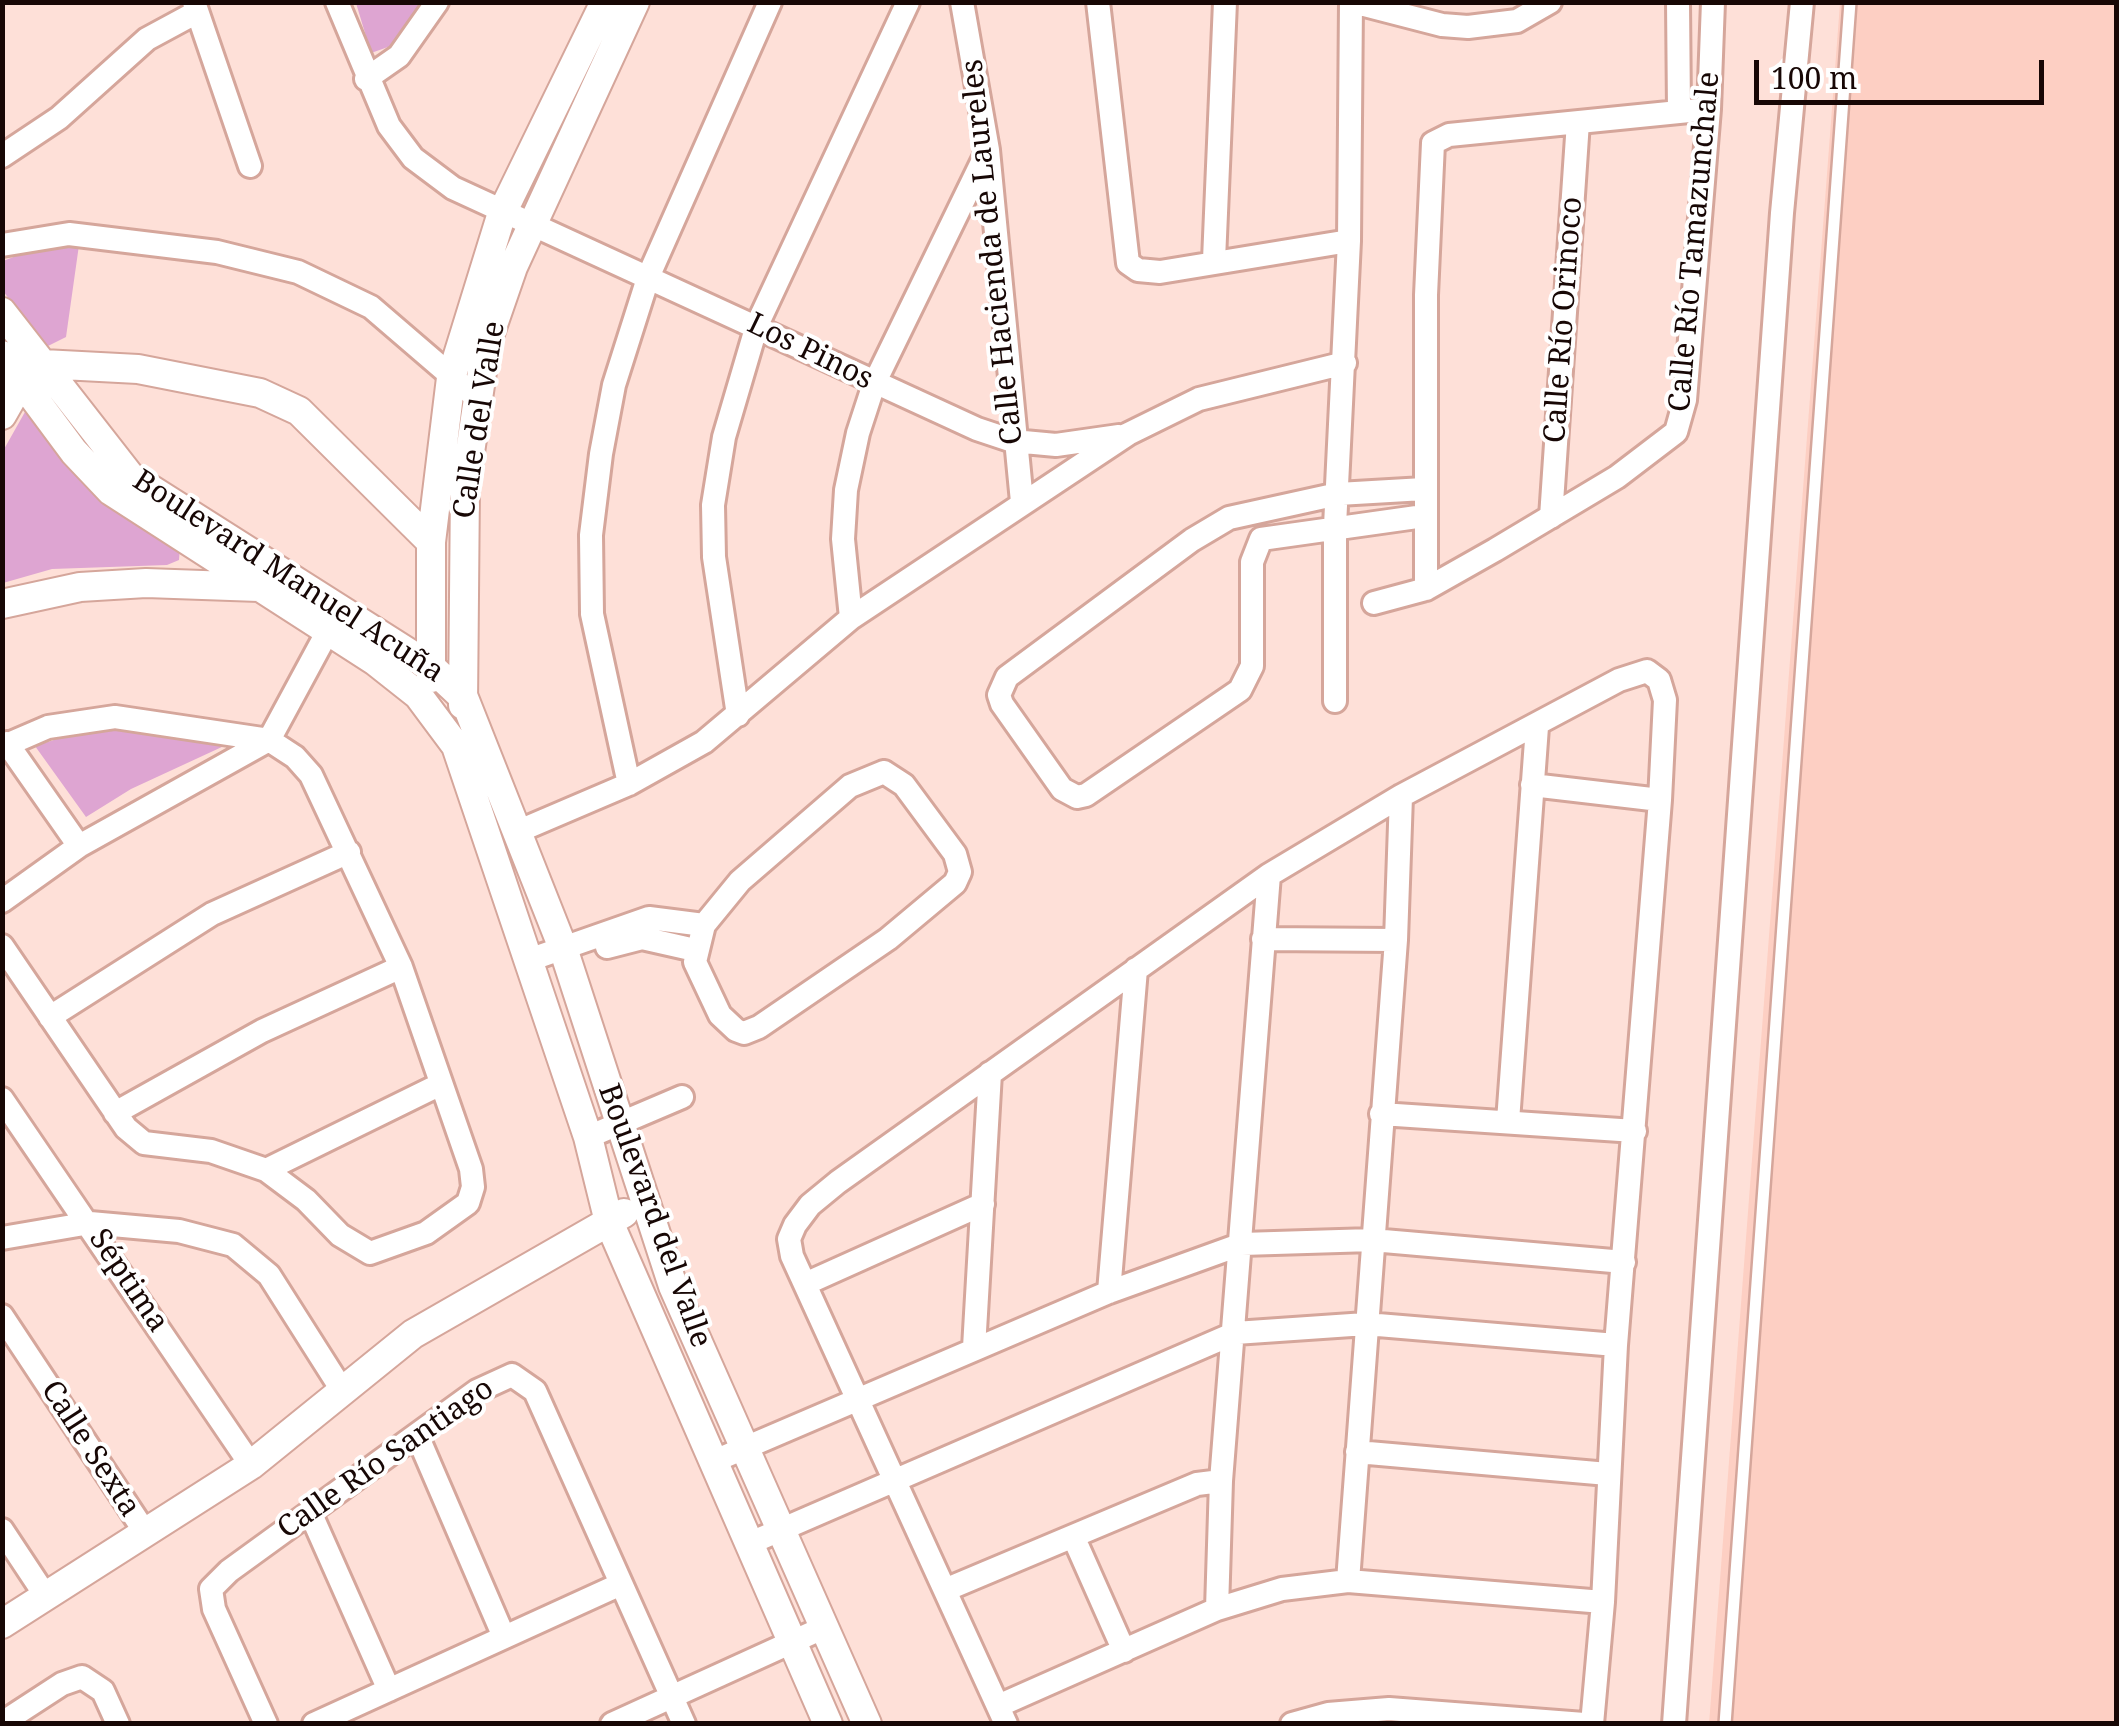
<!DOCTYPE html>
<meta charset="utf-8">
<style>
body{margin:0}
#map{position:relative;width:2119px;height:1726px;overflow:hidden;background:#fee0d8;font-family:"Noto Serif",serif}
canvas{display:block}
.frame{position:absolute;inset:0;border:5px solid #170705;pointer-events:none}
.scale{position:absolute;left:1754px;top:60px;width:290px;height:45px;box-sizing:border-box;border:5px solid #170705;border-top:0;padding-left:12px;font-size:30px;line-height:35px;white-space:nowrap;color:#170705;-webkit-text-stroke:8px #fff;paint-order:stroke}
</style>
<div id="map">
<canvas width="2119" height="1726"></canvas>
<div class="frame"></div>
<div class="scale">100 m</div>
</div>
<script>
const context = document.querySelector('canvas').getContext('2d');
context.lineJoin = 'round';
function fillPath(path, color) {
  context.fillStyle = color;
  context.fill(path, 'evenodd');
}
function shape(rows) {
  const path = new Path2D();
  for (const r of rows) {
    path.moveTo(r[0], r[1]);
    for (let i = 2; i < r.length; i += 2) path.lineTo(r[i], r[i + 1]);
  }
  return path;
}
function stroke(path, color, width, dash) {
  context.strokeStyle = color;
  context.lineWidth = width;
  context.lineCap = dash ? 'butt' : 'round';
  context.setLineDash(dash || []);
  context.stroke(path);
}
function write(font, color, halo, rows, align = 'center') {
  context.font = font + ' "Noto Serif",serif';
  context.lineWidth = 8;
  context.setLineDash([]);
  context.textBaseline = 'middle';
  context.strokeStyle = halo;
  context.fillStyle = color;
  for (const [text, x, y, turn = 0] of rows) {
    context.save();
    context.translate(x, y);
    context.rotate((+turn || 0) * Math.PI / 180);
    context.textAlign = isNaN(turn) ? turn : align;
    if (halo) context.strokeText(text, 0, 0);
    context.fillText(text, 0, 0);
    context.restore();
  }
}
fillPath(shape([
 [1840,3,2116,3,2116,1723,1709,1724]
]), '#fdcfc3');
fillPath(shape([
 [356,3,422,3,405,41,371,53],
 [55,241,79,245,66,337,46,347,3,291,3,261],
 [30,403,180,546,179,560,167,565,52,569,3,583,3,451],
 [167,729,217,739,224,746,131,789,86,817,35,746,79,732]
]), '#dea5d2');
const service = shape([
 [1725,1724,1850,2]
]);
const minor = shape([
 [194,2,250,166],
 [337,2,389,126,413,158,453,188,977,429,1013,441,1056,445,1119,436],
 [962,2,988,150,1022,502],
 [1098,2,1128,263,1138,270,1160,272,1349,241],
 [1353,2,1442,25,1468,27,1517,21,1550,2],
 [1678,2,1679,111],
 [366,79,399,56,437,2],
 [2,156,59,118,147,39,197,12],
 [2,245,69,234,217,252,298,272,371,307,478,399],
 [1214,260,1225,2],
 [1424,489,1338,494,1229,518,1192,540,1007,677,999,695,1002,704,1062,789,1077,797,1086,795,1240,690,1252,666,1252,562,1261,539,1424,516],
 [1551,517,1578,122],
 [1426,589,1426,295,1433,143,1449,135,1709,109],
 [1374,603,1426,589,1495,550,1617,477,1676,432,1685,400,1709,109,1713,2],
 [851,618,843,539,846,490,858,433,874,384,987,152],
 [1335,701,1335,526,1349,241,1351,2],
 [738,715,714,557,713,505,724,437,757,325,908,2],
 [7,743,79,846],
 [2,747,48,727,115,717,269,740,295,757,311,775,401,967,471,1169,473,1187,468,1203,426,1233,370,1253,340,1235,306,1200,266,1170,211,1151,144,1143,126,1128,2,946],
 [884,772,904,785,955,854,960,872,955,883,888,939,759,1027,744,1033,736,1030,720,1015,695,962,704,925,740,881,850,786,884,772],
 [629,784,592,614,591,535,601,454,614,385,649,275,770,2],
 [1532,785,1660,800],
 [519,831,629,784,704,742,851,618,1128,434,1199,399,1345,363],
 [2,901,79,846,269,740,329,629],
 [1263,939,1396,940],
 [607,947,642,938,695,950],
 [529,960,649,918,704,925],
 [50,1017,212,914,349,852],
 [2,1099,251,1465],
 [115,1113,262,1031,401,967],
 [1381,1114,1635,1131],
 [1508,1121,1537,727],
 [588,1137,682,1097],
 [266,1170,441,1084],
 [2,1238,90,1223,179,1231,233,1245,269,1275,342,1390],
 [805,1284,983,1204],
 [1109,1292,1136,969],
 [2,1316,145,1532],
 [974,1348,990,1073],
 [417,1435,504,1637],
 [1357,1452,1608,1474],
 [712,1462,1109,1292,1242,1244,1372,1240,1624,1262],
 [310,1512,389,1690],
 [2,1530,45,1595],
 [1073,1536,1124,1651],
 [748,1544,1235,1333,1366,1324,1616,1345],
 [1348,1581,1396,940,1401,796],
 [945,1590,1197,1484,1221,1481],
 [1217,1609,1221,1481,1269,875],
 [998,1706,1217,1609,1282,1589,1348,1581,1603,1602],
 [2,1723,62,1684,82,1677,103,1691,118,1724],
 [266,1724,214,1609,211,1589,229,1571,477,1391,512,1375,535,1391,684,1724],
 [314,1724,621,1584],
 [612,1724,825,1627],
 [1006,1724,792,1256,789,1239,795,1225,810,1205,838,1182,1269,875,1401,796,1619,680,1647,671,1659,680,1665,700,1660,800,1616,1345,1603,1602,1592,1724],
 [1292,1724,1328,1714,1389,1709,1584,1724],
 [1674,1724,1782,213,1802,2]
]);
const tertiary = shape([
 [2,312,130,476,431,667,464,698,563,948,673,1286,867,1724],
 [2,355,74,452,111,491,375,661,418,695,456,746,588,1137,609,1222,828,1724],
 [2,415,22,380,43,364,138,369,260,393,299,411,431,542],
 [2,604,80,587,146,583,259,587],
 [431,678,431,542,451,378,502,213,605,2],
 [463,705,465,486,486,345,513,267,635,2],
 [2,1624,251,1465,413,1334,624,1213]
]);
stroke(service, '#d5a69b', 16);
stroke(minor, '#d5a69b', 28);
stroke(tertiary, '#d5a69b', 32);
stroke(service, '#fff', 11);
stroke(minor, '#fff', 22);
stroke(tertiary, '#fff', 28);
write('30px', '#170705', '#fff', [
 ["Calle Río Tamazunchale",1695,242,-85],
 ["Calle Hacienda de Laureles",993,252,-96],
 ["Calle Río Orinoco",1564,320,-86],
 ["Los Pinos",810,352,26],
 ["Calle del Valle",480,420,-81],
 ["Boulevard Manuel Acuña",288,577,33],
 ["Boulevard del Valle",654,1216,70],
 ["Séptima",128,1281,56],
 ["Calle Sexta",90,1449,57],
 ["Calle Río Santiago",386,1459,-35]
]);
</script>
